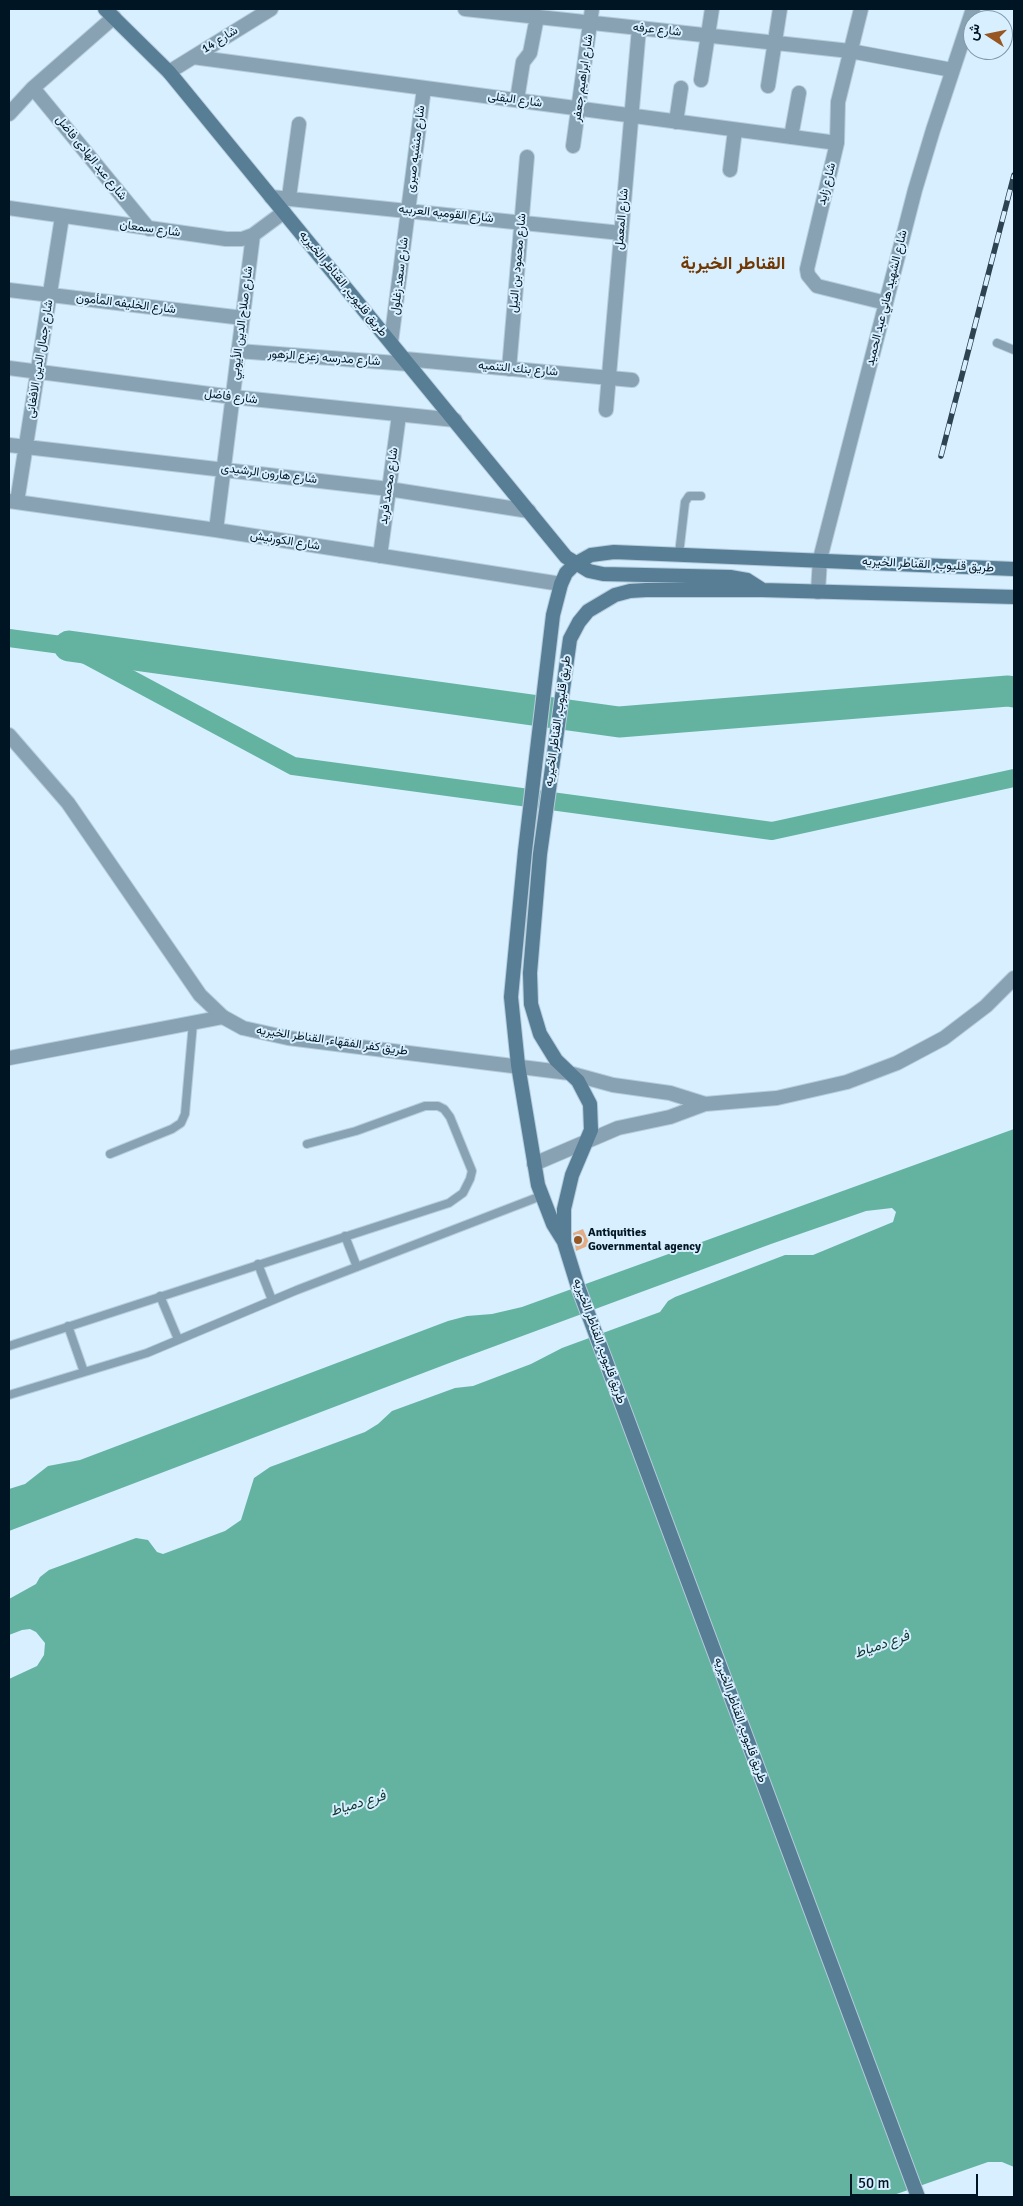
<!DOCTYPE html>
<meta charset="utf-8">
<style>
body{margin:0}
#map{position:relative;width:1023px;height:2206px;overflow:hidden;background:#d7efff;font-family:Signika,Vazirmatn,sans-serif}
canvas{display:block}
.frame{position:absolute;inset:0;border:10px solid #001523;pointer-events:none}
.north{position:absolute;left:963px;top:10px;width:50px;height:50px;box-sizing:border-box;background:#d7efff;border:1px solid #8198a7;border-radius:50%;rotate:281deg;font-size:14px;font-weight:700;line-height:20px;text-align:center;color:#001523}
.north::after{content:'';display:block;margin:auto;width:18px;height:22px;background:#985722;clip-path:polygon(50% 0,100% 100%,50% 72%,0 100%)}
.scale{position:absolute;left:850px;top:2174px;width:128px;height:22px;box-sizing:border-box;border:2px solid #001523;border-top:0;padding-left:6px;font-size:15px;line-height:18px;white-space:nowrap;color:#001523;-webkit-text-stroke:4px #d7efff;paint-order:stroke}
</style>
<div id="map">
<canvas width="1023" height="2206"></canvas>
<div class="frame"></div>
<div class="north">ش</div>
<div class="scale">50 m</div>
</div>
<script>
const context = document.querySelector('canvas').getContext('2d');
context.lineJoin = 'round';
function fillPath(path, color) {
  context.fillStyle = color;
  context.fill(path, 'evenodd');
}
function shape(rows) {
  const path = new Path2D();
  for (const r of rows) {
    path.moveTo(r[0], r[1]);
    for (let i = 2; i < r.length; i += 2) path.lineTo(r[i], r[i + 1]);
  }
  return path;
}
function stroke(path, color, width, dash) {
  context.strokeStyle = color;
  context.lineWidth = width;
  context.lineCap = dash ? 'butt' : 'round';
  context.setLineDash(dash || []);
  context.stroke(path);
}
function write(font, color, halo, rows, align = 'center') {
  context.font = font + ' Signika,Vazirmatn,sans-serif';
  context.lineWidth = 4;
  context.setLineDash([]);
  context.textBaseline = 'middle';
  context.strokeStyle = halo;
  context.fillStyle = color;
  for (const [text, x, y, turn = 0] of rows) {
    context.save();
    context.translate(x, y);
    context.rotate((+turn || 0) * Math.PI / 180);
    context.textAlign = isNaN(turn) ? turn : align;
    if (halo) context.strokeText(text, 0, 0);
    context.fillText(text, 0, 0);
    context.restore();
  }
}
fillPath(shape([
 [1014,1129,1014,2167,1002,2162,988,2162,888,2197,9,2197,9,1679,37,1666,44,1655,45,1643,36,1632,30,1629,22,1630,9,1635,9,1599,36,1584,40,1577,49,1570,136,1538,148,1540,157,1552,163,1554,225,1531,241,1520,254,1478,270,1467,365,1432,378,1424,392,1411,455,1388,473,1386,531,1364,562,1348,660,1312,668,1301,675,1297,785,1255,813,1255,893,1222,896,1212,892,1208,866,1211,771,1244,452,1362,9,1531,9,1489,25,1484,48,1466,80,1460,448,1321,467,1316,492,1314,522,1307]
]), '#64b3a0');
stroke(shape([
 [9,638,69,646,293,766,772,831,1014,778]
]), '#64b3a0', 18);
stroke(shape([
 [69,646,619,722,1008,691,1014,692]
]), '#64b3a0', 31);
fillPath(shape([
 [583,1229,590,1245,576,1251,573,1233]
]), '#e4ac85');
const service = shape([
 [997,343,1014,350],
 [679,554,685,502,689,496,701,496],
 [110,1154,172,1129,181,1123,185,1114,193,1023],
 [345,1236,357,1267],
 [258,1264,272,1300],
 [160,1296,178,1339],
 [68,1326,84,1372],
 [9,1346,449,1203,463,1193,470,1179,472,1171,450,1117,444,1109,438,1106,425,1106,356,1131,307,1144],
 [9,1395,147,1353,297,1290,541,1196]
]);
const minor = shape([
 [465,9,850,51,952,70],
 [861,9,838,102,837,143,807,269,808,275,817,286,886,303],
 [193,57,837,143],
 [169,72,271,9],
 [701,80,712,9],
 [768,86,780,9],
 [33,88,149,229],
 [517,100,523,62,530,53,537,17],
 [9,114,33,88,114,17],
 [676,122,681,88],
 [791,137,799,93],
 [573,146,592,9],
 [730,170,735,130],
 [271,197,621,233],
 [289,197,299,124],
 [9,208,226,239,242,239,253,235,284,212],
 [9,290,243,318],
 [391,342,424,88],
 [238,351,409,364],
 [405,359,632,380],
 [9,368,233,397,455,420],
 [509,369,527,157],
 [606,410,639,28],
 [9,445,389,489,529,511],
 [9,501,216,530,561,584],
 [17,502,62,217],
 [216,530,253,235],
 [380,556,399,415],
 [818,592,820,559,915,190,933,130,973,9],
 [9,1058,223,1017]
]);
const tertiary = shape([
 [9,735,68,803,200,995,223,1017,243,1028,288,1038,569,1073,613,1085,670,1093,705,1104],
 [534,1164,618,1128,670,1117,705,1104,777,1098,847,1082,897,1063,944,1038,986,1006,1014,978]
]);
const secondary = shape([
 [105,9,169,72,566,557,589,571,603,574,730,577,747,580,761,589],
 [563,1240,553,1224,538,1185,518,1065,511,997,525,851,553,615,561,584,566,573,575,564,591,555,614,552,1014,569],
 [918,2197,577,1284,564,1242,564,1209,572,1175,591,1130,590,1104,578,1081,556,1060,540,1034,531,1004,530,973,540,854,570,639,579,622,588,611,615,595,630,591,646,590,762,590,1014,597]
]);
stroke(service, '#b5ccdc', 10);
stroke(minor, '#b5ccdc', 16);
stroke(tertiary, '#b5ccdc', 16);
stroke(secondary, '#b5ccdc', 16);
stroke(service, '#88a2b3', 8);
stroke(minor, '#88a2b3', 14);
stroke(tertiary, '#88a2b3', 14);
stroke(secondary, '#587e96', 14);
const rail = shape([
 [941,456,1014,175]
]);
stroke(rail, '#2e4352', 5.5);
stroke(rail, '#d7efff', 4, [11]);
for (const [x, y, r, color] of [
 [578,1240,5,"#985722"]
]) {
  const dot = new Path2D();
  dot.arc(x, y, r, 0, 2 * Math.PI);
  context.fillStyle = color;
  context.fill(dot);
  stroke(dot, '#d7efff', 2);
}
write('12px', '#001523', '#d7efff', [
 ["شارع عرفه",657,30,6],
 ["شارع 14",220,40,-32],
 ["شارع ابراهيم جعفر",583,78,-82],
 ["شارع البقلى",515,100,8],
 ["شارع منشيه صبرى",416,149,-83],
 ["شارع عبد الهادى فاضل",91,158,51],
 ["شارع زايد",827,184,-76],
 ["شارع القوميه العربيه",446,214,6],
 ["شارع المعمل",622,219,-85],
 ["شارع سمعان",150,229,8],
 ["شارع محمود بن النيل",518,263,-85],
 ["شارع سعد زغلول",400,276,-83],
 ["طريق قليوب, القناطر الخيريه",343,284,51],
 ["شارع الشهيد هاني عبد الحميد",887,298,-76],
 ["شارع الخليفه المأمون",126,304,7],
 ["شارع صلاح الدين الأيوبي",242,323,-83],
 ["شارع مدرسه زعزع الزهور",324,358,4],
 ["شارع جمال الدين الافغانى",40,359,-81],
 ["شارع بنك التنميه",518,369,5],
 ["شارع فاضل",231,397,7],
 ["شارع هارون الرشيدى",269,474,7],
 ["شارع محمد فريد",389,486,-82],
 ["شارع الكورنيش",285,541,9],
 ["طريق قليوب, القناطر الخيريه",928,565,3],
 ["طريق قليوب, القناطر الخيريه",558,721,-82],
 ["طريق كفر الفقهاء, القناطر الخيريه",332,1041,8],
 ["طريق قليوب, القناطر الخيريه",599,1341,70],
 ["طريق قليوب, القناطر الخيريه",740,1720,70]
]);
write('bold 12px', '#001523', '#d7efff', [
 ["Antiquities",588,1233],
 ["Governmental agency",588,1247]
], 'left');
write('italic 14px', '#0e352c', '#d7efff', [
 ["فرع دمياط",882,1645,-19],
 ["فرع دمياط",358,1804,-17]
]);
write('bold 18px', '#703700', '#d7efff', [
 ["القناطر الخيرية",733,264]
]);
</script>
